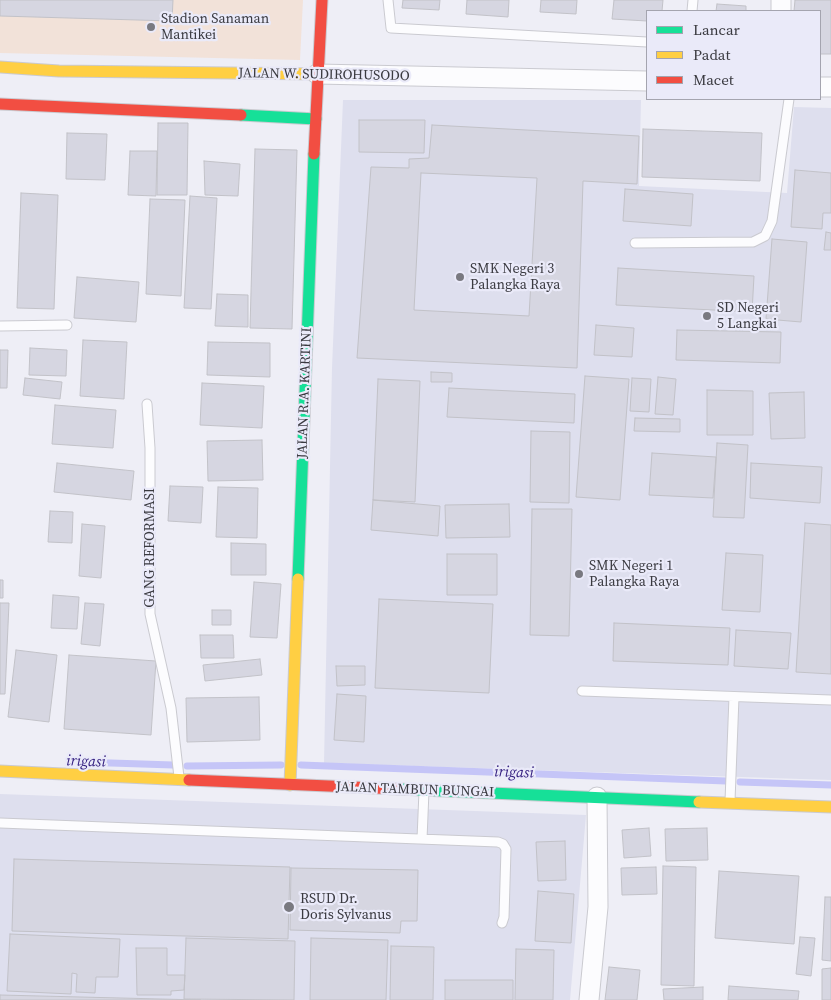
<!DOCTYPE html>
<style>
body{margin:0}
#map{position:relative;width:831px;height:1000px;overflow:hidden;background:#eeeef6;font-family:"Source Serif 4",serif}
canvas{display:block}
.legend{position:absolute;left:646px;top:10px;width:175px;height:90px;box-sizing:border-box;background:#eaeaf9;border:1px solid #a4a4af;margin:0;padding:6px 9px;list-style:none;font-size:15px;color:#3a3a40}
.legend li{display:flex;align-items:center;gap:10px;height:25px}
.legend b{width:25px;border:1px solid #a4a4af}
</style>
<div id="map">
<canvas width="831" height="1000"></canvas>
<ul class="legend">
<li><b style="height:6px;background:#16e098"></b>Lancar</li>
<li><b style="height:6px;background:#ffcf43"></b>Padat</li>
<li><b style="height:6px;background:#f24e42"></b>Macet</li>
</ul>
</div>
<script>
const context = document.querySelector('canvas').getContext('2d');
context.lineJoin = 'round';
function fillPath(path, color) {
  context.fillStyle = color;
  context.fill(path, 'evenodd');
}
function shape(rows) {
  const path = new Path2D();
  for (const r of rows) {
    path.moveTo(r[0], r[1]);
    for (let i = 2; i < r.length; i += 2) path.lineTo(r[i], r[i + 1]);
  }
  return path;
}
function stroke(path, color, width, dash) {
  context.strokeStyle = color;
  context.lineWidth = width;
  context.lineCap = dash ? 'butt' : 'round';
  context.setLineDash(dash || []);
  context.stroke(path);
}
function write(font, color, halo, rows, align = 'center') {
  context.font = font + ' "Source Serif 4",serif';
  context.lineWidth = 4.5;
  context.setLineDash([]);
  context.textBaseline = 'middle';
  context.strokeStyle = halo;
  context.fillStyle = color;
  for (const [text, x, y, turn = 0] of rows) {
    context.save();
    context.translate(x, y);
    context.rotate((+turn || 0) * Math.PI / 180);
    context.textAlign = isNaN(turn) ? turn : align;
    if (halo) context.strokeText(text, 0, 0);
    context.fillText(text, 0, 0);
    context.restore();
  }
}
fillPath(shape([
 [343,100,641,100,639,186,787,193,794,107,831,108,831,780,324,763,332,368],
 [0,794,586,815,570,1000,0,1000]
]), '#dedfee');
fillPath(shape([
 [0,0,303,0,300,60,0,53]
]), '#f2e2d9');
stroke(shape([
 [80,762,173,765],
 [301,765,726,781],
 [187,766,281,765],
 [740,782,831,785]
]), '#c5c5f7', 7);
const building = shape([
 [0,0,173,0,172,21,0,16,0,0],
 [403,0,440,0,439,10,402,8,403,0],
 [467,0,509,0,508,17,466,14,467,0],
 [541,0,577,0,576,14,540,12,541,0],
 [614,0,663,0,662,11,647,11,647,21,612,19,614,0],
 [795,0,831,0,831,54,820,54,820,11,794,11,795,0],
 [717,4,746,6,746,11,716,11,717,4],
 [359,120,425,120,424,153,359,152,359,120],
 [158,123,188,123,187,195,157,195,158,123],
 [432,125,639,136,637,184,583,181,577,368,357,358,371,167,409,168,409,159,429,158,432,125],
 [421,173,537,178,529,316,414,310,421,173],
 [643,129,762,133,760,181,642,177,643,129],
 [67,133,107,134,105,180,66,179,67,133],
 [255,149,297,150,292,329,250,328,255,149],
 [130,151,157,151,156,196,128,195,130,151],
 [204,161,240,164,238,196,205,195,204,161],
 [795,170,831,173,831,213,823,213,822,229,791,227,795,170],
 [625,189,693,194,691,226,623,221,625,189],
 [21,193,58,195,54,309,17,308,21,193],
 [190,196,217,198,211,309,184,308,190,196],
 [150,199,185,200,181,296,146,294,150,199],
 [826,232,831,233,831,250,824,250,826,232],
 [772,239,807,242,801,322,766,319,772,239],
 [618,268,754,276,752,312,616,305,618,268],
 [77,277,139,282,136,322,74,318,77,277],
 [217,294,248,295,248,327,215,326,217,294],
 [596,325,634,328,632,357,594,355,596,325],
 [677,330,781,332,780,363,676,360,677,330],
 [83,340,127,342,124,399,80,396,83,340],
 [208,342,270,343,270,377,207,375,208,342],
 [30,348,67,350,66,376,29,375,30,348],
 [0,350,8,350,7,388,0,388,0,350],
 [431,372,452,373,452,382,431,382,431,372],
 [585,376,629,379,620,500,576,497,585,376],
 [658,377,676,379,673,415,655,414,658,377],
 [25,378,62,382,60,399,23,395,25,378],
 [632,378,651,379,649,412,630,411,632,378],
 [378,379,420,381,415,502,373,500,378,379],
 [202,383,264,386,262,428,200,425,202,383],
 [449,388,575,394,574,423,447,417,449,388],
 [707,390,753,391,753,435,707,435,707,390],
 [804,392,805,438,771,439,769,393,804,392],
 [55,405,116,410,113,448,52,444,55,405],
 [635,418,680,419,680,432,634,431,635,418],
 [531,431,570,432,569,503,530,502,531,431],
 [262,440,263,480,208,481,207,441,262,440],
 [717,443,748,445,744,518,713,517,717,443],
 [652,453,716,457,713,498,649,495,652,453],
 [57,463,134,471,131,500,54,492,57,463],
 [751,463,822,467,820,503,750,498,751,463],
 [170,486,203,487,201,523,168,521,170,486],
 [218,487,258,488,257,538,216,537,218,487],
 [373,500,440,506,438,536,371,530,373,500],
 [509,504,510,537,446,538,445,505,509,504],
 [532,509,572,509,569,636,530,635,532,509],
 [50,511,73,512,72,543,48,542,50,511],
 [805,523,831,525,831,674,796,672,805,523],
 [82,524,105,526,101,578,79,576,82,524],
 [231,543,266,544,266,575,231,575,231,543],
 [726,553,763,555,760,612,722,610,726,553],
 [447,554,497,554,497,595,447,595,447,554],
 [0,580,3,580,3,598,0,598,0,580],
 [254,582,281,584,277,638,250,637,254,582],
 [53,595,79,597,77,629,51,628,53,595],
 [379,599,493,604,489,693,375,688,379,599],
 [0,603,9,603,5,694,0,694,0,603],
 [85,603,104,604,100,646,81,644,85,603],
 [212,610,231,610,231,625,212,625,212,610],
 [614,623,730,628,728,665,613,661,614,623],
 [736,630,791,633,788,669,734,666,736,630],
 [200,635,233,635,234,658,201,658,200,635],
 [16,650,57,655,49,722,8,717,16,650],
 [69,655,156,661,151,735,64,729,69,655],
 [260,659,262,675,205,681,203,665,260,659],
 [336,666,365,666,365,685,337,686,336,666],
 [337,694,366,696,364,742,334,740,337,694],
 [259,697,260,740,187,742,186,698,259,697],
 [649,828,651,856,624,858,622,830,649,828],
 [707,828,708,860,666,861,665,829,707,828],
 [565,841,566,880,538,881,536,842,565,841],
 [14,859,290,867,288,939,12,931,14,859],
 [663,866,696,867,694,986,661,985,663,866],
 [656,867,657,894,622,895,621,868,656,867],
 [291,868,418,870,417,921,401,921,400,933,290,930,291,868],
 [719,871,799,876,794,944,715,938,719,871],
 [538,891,574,894,571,943,535,941,538,891],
 [825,897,831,897,831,961,822,960,825,897],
 [10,934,120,939,118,977,96,977,95,993,76,992,77,974,72,973,71,994,7,991,10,934],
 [800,937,815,938,811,976,796,974,800,937],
 [186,938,295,941,294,1000,184,999,186,938],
 [311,938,388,940,386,1000,310,1000,311,938],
 [391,946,434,947,433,1000,390,1000,391,946],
 [136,948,167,948,167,975,185,975,184,990,171,991,171,995,137,995,136,948],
 [516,949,554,950,553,1000,515,1000,516,949],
 [609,967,640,970,637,1000,605,1000,609,967],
 [831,968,831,1000,822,1000,822,969,831,968],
 [445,980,513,980,513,1000,445,1000,445,980],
 [729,986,799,991,798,1000,728,1000,729,986],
 [703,987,703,1000,664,1000,663,989,703,987],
 [0,995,201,1000,0,1000,0,995]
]);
fillPath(building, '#d6d6e1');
stroke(building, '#c2c2c8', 1);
const lane = shape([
 [388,0,391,28,647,42],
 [692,11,693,0],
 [635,243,753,242,765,236,772,221,789,99],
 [0,326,67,325],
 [147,404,150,448,150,614,171,708,179,777],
 [582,691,831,700],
 [730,801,734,697],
 [0,823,498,842,503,844,506,849,504,917,502,923],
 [422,839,424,791]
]);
const street = shape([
 [781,11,781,0],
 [317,74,647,81],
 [820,87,831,87],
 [589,1000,598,907,597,797]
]);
const fast = shape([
 [241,115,316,119],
 [298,579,314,154],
 [398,789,699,802]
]);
const slow = shape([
 [0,67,59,71,317,74],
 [0,771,189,780],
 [290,785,298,579],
 [699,802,831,807]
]);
const jam = shape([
 [0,104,241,115],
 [314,154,322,0],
 [189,780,398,789]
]);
stroke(lane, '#cacad0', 11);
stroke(street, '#cacad0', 21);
stroke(fast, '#cacad0', 13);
stroke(slow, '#cacad0', 13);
stroke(jam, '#cacad0', 13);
stroke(lane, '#fcfcfe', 9);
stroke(street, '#fcfcfe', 19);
stroke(fast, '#16e098', 11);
stroke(slow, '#ffcf43', 11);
stroke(jam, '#f24e42', 11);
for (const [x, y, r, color] of [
 [151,27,5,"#797980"],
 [460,277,5,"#797980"],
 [707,316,5,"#797980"],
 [579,574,5,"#797980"],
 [289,907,6,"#797980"]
]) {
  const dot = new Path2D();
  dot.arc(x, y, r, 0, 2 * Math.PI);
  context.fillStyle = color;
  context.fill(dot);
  stroke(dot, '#eaeaf9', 2);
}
write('14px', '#3a3a40', '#eaeaf9', [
 ["Stadion Sanaman",161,19],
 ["Mantikei",161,35],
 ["SMK Negeri 3",470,269],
 ["Palangka Raya",470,285],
 ["SD Negeri",717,308],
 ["5 Langkai",717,324],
 ["SMK Negeri 1",589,566],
 ["Palangka Raya",589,582],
 ["RSUD Dr.",300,899],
 ["Doris Sylvanus",300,915]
], 'left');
write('14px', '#3a3a40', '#eaeaf9', [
 ["JALAN W. SUDIROHUSODO",324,75,1],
 ["JALAN R.A. KARTINI",305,393,-88],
 ["GANG REFORMASI",150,548,-90],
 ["JALAN TAMBUN BUNGAI",415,790,2]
]);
write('italic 15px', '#352080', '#eaeaf9', [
 ["irigasi",86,762,2],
 ["irigasi",514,773,2]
]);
</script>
